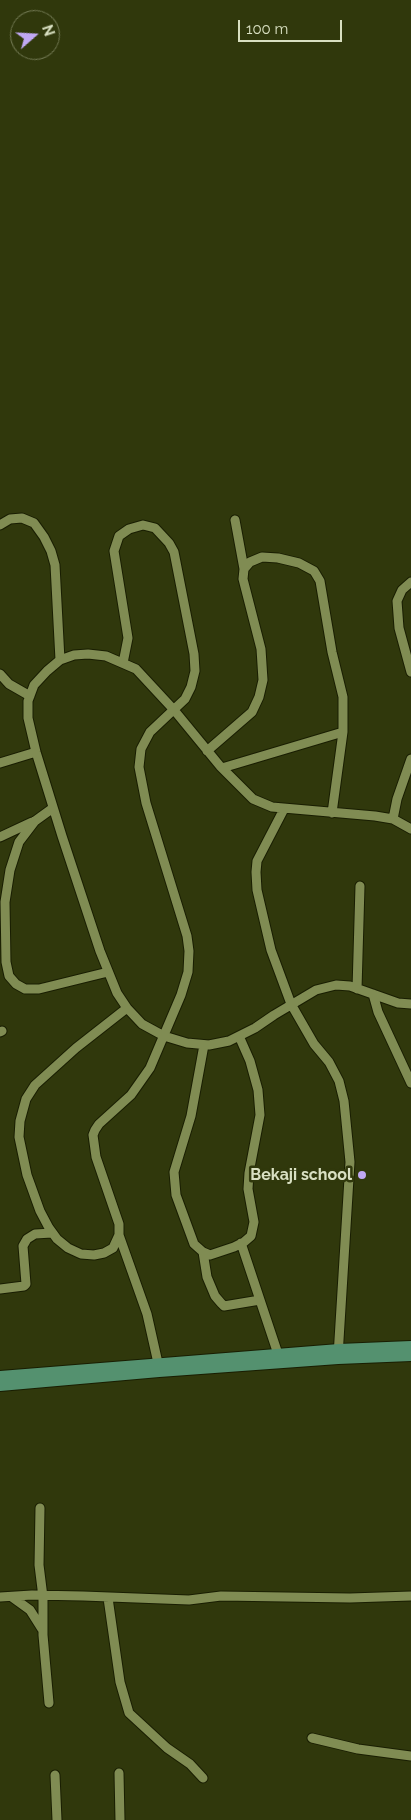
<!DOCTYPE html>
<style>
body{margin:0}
#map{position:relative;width:411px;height:1820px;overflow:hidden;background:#30380c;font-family:Raleway,sans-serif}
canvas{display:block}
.north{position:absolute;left:10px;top:10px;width:50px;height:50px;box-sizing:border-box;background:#30380c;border:1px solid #747b55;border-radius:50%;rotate:71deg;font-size:14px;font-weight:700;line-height:20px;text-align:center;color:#d9e0c2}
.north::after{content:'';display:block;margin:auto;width:18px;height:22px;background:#c0a8f3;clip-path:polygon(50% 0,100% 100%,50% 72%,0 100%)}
.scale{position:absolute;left:238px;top:20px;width:104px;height:22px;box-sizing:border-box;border:2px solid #d9e0c2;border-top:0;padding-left:6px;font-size:15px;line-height:18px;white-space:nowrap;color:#d9e0c2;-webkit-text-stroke:4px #30380c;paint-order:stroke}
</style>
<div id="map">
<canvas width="411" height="1820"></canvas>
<div class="north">N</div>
<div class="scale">100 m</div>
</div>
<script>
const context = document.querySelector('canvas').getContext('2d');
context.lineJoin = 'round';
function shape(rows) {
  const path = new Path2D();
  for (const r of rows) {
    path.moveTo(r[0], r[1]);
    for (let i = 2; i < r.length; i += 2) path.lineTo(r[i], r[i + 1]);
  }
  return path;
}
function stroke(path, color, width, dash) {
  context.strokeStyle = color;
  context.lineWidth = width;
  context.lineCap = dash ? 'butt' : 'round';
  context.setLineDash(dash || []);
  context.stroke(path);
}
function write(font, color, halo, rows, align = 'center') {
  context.font = font + ' Raleway,sans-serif';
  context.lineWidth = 5;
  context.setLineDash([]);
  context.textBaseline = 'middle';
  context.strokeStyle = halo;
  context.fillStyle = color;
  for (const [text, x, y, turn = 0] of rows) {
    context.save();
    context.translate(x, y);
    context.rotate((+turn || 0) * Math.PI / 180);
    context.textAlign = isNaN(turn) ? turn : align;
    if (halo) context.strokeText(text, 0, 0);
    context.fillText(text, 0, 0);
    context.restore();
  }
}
const minor = shape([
 [235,520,244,569],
 [0,525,10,519,22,518,34,523,44,537,51,551,55,565,60,660],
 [411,582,402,590,397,601,399,628,411,672],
 [123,663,128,638,114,551,119,536,129,529,143,525,155,528,169,543,174,552,194,654,195,671,191,687,185,699,150,732,141,749,139,767,146,803,187,936,189,951,188,972,181,995,150,1068,131,1095,99,1124,95,1130,93,1135,96,1157,119,1224,119,1235,113,1248,104,1253,94,1255,81,1254,68,1248,57,1239,49,1228,40,1211,27,1175,19,1137,20,1121,26,1099,35,1085,76,1048,127,1008],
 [0,674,9,684,30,696],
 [207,751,252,712,259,697,263,680,261,649,243,579,244,569,250,562,262,557,278,558,299,563,314,571,320,581,332,652,343,697,343,732,332,813],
 [0,763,36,752],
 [222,768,343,732],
 [53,808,35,821,19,842,10,870,5,902,6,962,9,976,16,984,25,989,39,989,108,972],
 [284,809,257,861,256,872,257,890,271,950,291,1004,314,1044,329,1062,339,1081,344,1101,350,1162,338,1356],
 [393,819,397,799,411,759],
 [411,829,393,819,375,816,272,807,253,799,220,766,174,710,136,669,106,656,88,654,74,655,60,660,47,671,34,685,28,701,28,718,36,752,62,836,100,951,117,993,127,1008,142,1024,164,1036,187,1043,209,1045,229,1041,255,1028,274,1015,316,990,336,985,350,986,398,1003,411,1004],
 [0,837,32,822],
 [357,989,360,886],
 [373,994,378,1012,411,1083],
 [0,1032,2,1031],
 [204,1045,191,1116,174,1172,176,1195,194,1244,203,1252,210,1255,234,1247,244,1242,251,1236,254,1222,248,1189,249,1173,260,1115,258,1090,250,1061,239,1036],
 [119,1235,147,1314,158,1363],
 [241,1243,278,1354],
 [203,1252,207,1277,215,1296,221,1303,224,1306,260,1300],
 [0,1289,24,1286,26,1284,23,1246,27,1239,35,1234,52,1233],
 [40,1508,39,1565,43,1597,43,1635,49,1703],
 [0,1597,32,1595,83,1596,189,1600,221,1596,350,1598,411,1596],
 [12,1597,30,1610,42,1629],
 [108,1598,120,1682,129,1713,167,1748,190,1764,203,1778],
 [312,1738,358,1749,411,1756],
 [119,1773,120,1820],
 [55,1775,57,1820]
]);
const major = shape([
 [0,1376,339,1349,411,1346],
 [0,1386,159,1372,338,1359,411,1356]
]);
stroke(minor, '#191e02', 11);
stroke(major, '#191e02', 12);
stroke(minor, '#808c53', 9);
stroke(major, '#54916f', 10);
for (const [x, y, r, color] of [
 [362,1175,5,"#c0a8f3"]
]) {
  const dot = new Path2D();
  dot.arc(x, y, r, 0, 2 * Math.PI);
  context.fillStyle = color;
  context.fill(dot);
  stroke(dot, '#30380c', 2);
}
write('bold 16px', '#d9e0c2', '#30380c', [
 ["Bekaji school",352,1175]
], 'right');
</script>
